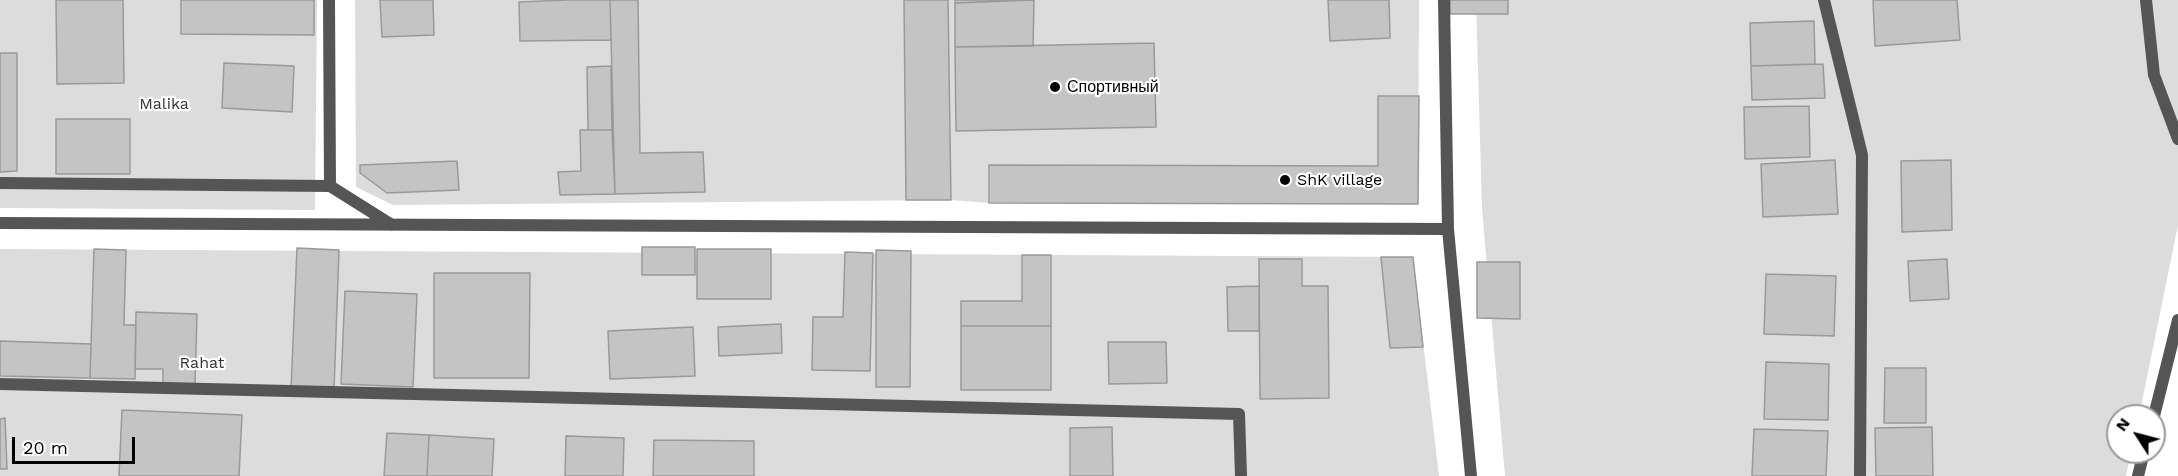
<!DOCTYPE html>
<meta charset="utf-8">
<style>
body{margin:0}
#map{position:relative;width:2178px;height:476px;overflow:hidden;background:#fff;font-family:"Work Sans",sans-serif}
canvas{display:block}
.north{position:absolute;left:2106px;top:404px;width:60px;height:60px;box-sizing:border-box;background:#fff;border:2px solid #999;border-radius:50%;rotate:306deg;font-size:16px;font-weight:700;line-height:24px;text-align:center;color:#000}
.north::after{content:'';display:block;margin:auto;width:21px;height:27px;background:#000;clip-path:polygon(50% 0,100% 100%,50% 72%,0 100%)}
.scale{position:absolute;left:12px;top:437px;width:123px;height:27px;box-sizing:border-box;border:3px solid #000;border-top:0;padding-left:8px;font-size:18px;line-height:21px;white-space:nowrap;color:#000;-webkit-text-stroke:4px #fff;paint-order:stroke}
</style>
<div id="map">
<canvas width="2178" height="476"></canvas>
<div class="north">N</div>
<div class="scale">20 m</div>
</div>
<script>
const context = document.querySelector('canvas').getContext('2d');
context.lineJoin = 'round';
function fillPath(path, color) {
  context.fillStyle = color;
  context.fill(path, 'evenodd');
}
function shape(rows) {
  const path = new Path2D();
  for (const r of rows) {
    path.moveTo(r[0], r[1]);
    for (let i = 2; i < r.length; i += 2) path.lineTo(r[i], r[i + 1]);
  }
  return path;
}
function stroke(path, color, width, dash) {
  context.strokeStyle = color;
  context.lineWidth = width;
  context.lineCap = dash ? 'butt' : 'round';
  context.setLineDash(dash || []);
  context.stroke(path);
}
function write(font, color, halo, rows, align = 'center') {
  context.font = font + ' "Work Sans",sans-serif';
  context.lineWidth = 4.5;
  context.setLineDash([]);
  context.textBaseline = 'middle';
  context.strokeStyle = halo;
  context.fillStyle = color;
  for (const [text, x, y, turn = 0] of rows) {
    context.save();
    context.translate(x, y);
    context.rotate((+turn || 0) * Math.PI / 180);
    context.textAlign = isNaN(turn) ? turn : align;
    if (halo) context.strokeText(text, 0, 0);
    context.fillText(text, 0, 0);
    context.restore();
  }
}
fillPath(shape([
 [0,0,317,0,315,210,0,208],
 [355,0,1419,0,1418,204,989,203,951,200,393,205,356,187],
 [1476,0,2178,0,2178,225,2139,416,2118,416,2118,452,2131,452,2126,476,1505,476,1482,208],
 [0,249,1413,257,1439,476,0,476]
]), '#dcdcdc');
const building = shape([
 [56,0,123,0,124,83,57,84,56,0],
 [181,0,314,0,314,35,181,34,181,0],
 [380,0,433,0,434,35,382,37,380,0],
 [567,0,610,0,611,40,520,41,519,2,567,0],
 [610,0,638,0,640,153,703,152,705,192,615,194,610,0],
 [904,0,948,0,951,200,906,200,904,0],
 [955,0,1023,0,955,3,955,0],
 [1034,0,1033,46,955,47,955,3,1034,0],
 [1328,0,1389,0,1390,38,1330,41,1328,0],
 [1450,0,1508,0,1508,14,1450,14,1450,0],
 [1873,0,1957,0,1960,40,1875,46,1873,0],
 [1814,21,1815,64,1751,66,1750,23,1814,21],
 [1154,43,1156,127,956,131,955,47,1154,43],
 [0,53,17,53,17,171,0,172,0,53],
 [224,63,294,66,292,112,222,108,224,63],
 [1823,64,1825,98,1752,100,1751,66,1823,64],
 [611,66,612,130,588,130,587,67,611,66],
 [1378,96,1419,96,1418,204,989,203,989,165,1378,166,1378,96],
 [1809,106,1810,157,1745,159,1744,107,1809,106],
 [56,119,130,119,130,174,56,174,56,119],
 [580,130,612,130,615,194,560,195,558,172,581,171,580,130],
 [1835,160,1838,214,1763,217,1761,164,1835,160],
 [1951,160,1952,230,1902,232,1901,161,1951,160],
 [457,161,459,190,387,193,360,173,360,165,457,161],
 [642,247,695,247,695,275,642,275,642,247],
 [297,248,339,250,334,390,291,389,297,248],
 [94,249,126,250,124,325,136,325,135,379,90,378,94,249],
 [697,249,771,249,771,299,697,299,697,249],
 [876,250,911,251,910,387,876,387,876,250],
 [845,252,873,253,870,371,812,370,813,317,843,317,845,252],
 [1022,255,1051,255,1051,326,961,326,961,301,1022,301,1022,255],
 [1381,257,1413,257,1423,347,1390,348,1381,257],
 [1259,259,1302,259,1302,286,1328,286,1329,398,1260,399,1259,259],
 [1947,259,1949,299,1910,301,1908,261,1947,259],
 [1477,262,1520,262,1520,319,1477,318,1477,262],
 [434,273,530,273,529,378,434,378,434,273],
 [1766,274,1836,276,1834,336,1764,334,1766,274],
 [1259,286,1259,331,1228,331,1227,287,1259,286],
 [345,291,417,294,413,387,341,384,345,291],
 [136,312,197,314,195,384,163,383,163,369,135,369,136,312],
 [781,324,782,353,719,356,718,327,781,324],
 [961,326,1051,326,1051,390,961,390,961,326],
 [693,327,695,376,610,379,608,331,693,327],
 [0,341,91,344,90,378,0,376,0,341],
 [1108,342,1166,342,1167,383,1109,384,1108,342],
 [1766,362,1829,364,1828,420,1764,419,1766,362],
 [1885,368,1926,368,1926,423,1884,423,1885,368],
 [122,410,242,415,239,476,119,476,122,410],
 [5,418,7,469,0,469,0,419,5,418],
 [1112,427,1113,476,1070,476,1070,428,1112,427],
 [1932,427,1933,476,1876,476,1875,428,1932,427],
 [1754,429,1828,431,1826,476,1752,476,1754,429],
 [387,433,429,435,427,476,384,476,387,433],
 [429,435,494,439,492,476,427,476,429,435],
 [566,436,624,438,623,476,565,476,566,436],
 [654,440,754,441,754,476,653,476,654,440]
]);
fillPath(building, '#c4c4c4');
stroke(building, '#999', 1.5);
stroke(shape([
 [329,0,330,186],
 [1444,0,1448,229,1471,476],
 [1824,0,1862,155,1860,476],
 [2146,0,2154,75,2178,139],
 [0,183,330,186,392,225],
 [0,223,1448,229],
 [0,384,1239,414,1241,476],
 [2154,416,2178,320],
 [2138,476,2144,452]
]), '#555', 12);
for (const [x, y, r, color] of [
 [1055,87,6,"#000"],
 [1285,180,6,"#000"]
]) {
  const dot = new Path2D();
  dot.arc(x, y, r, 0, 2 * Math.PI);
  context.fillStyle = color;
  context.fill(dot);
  stroke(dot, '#fff', 2);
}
write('16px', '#000', '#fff', [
 ["Спортивный",1067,87],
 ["ShK village",1297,180]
], 'left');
write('16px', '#333', '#fff', [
 ["Malika",164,104],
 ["Rahat",202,363]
]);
</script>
